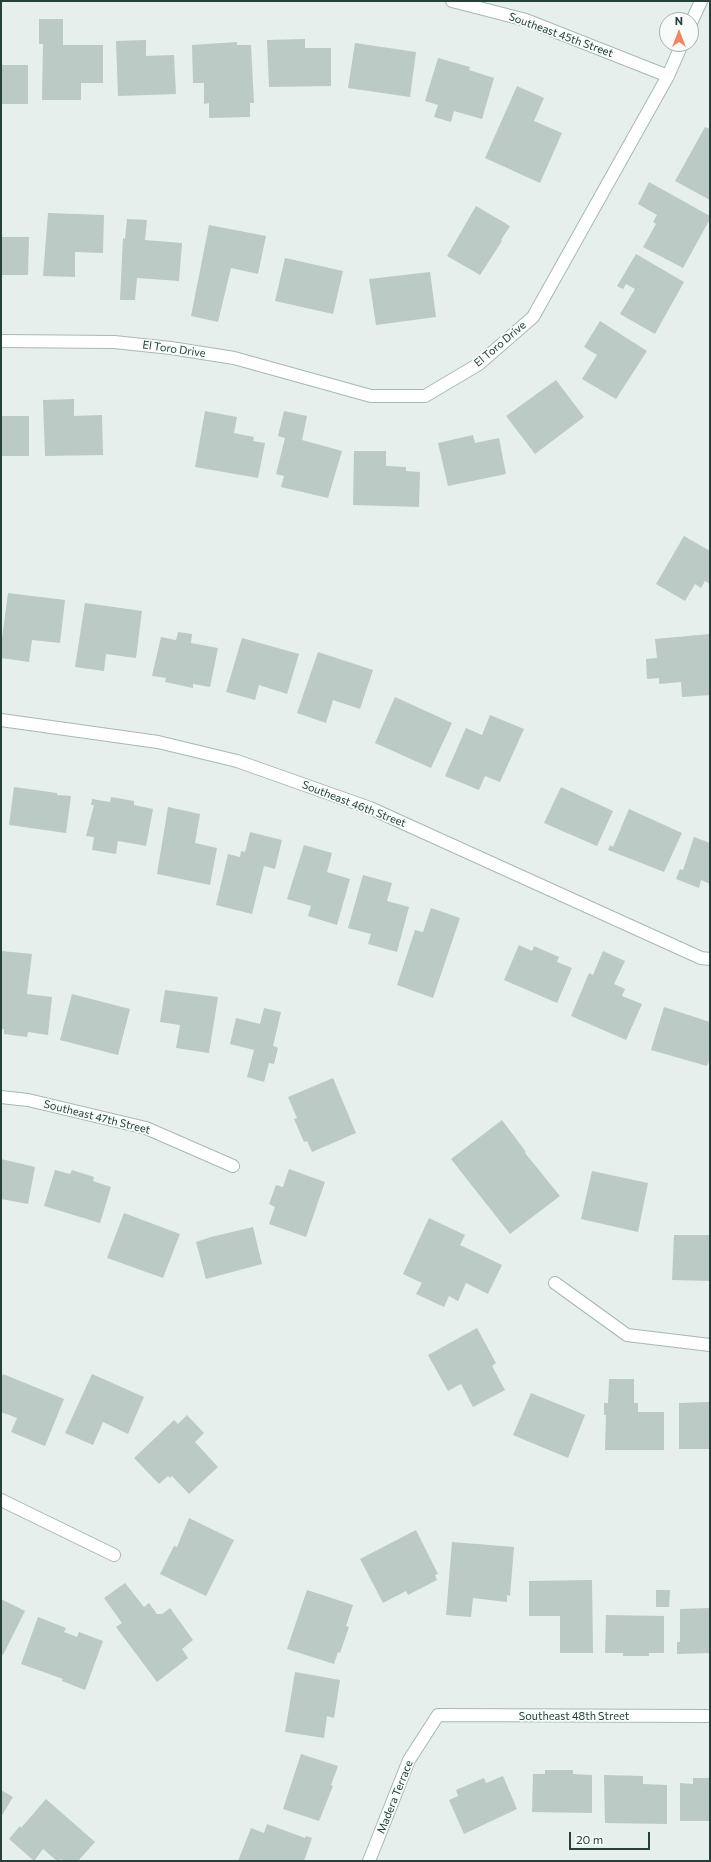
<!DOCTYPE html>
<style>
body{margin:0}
#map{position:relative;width:711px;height:1862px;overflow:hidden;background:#e6efeb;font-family:Commissioner,sans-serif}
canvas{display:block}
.frame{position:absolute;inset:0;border:2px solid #24423a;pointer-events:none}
.north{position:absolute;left:659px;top:12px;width:40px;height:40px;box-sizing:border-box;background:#f7fbf9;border:1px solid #a3b1ad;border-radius:50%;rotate:0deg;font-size:11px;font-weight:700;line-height:16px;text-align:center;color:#24423a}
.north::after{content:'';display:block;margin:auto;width:14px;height:18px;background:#f4845f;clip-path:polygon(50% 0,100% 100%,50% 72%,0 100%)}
.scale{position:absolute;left:569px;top:1832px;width:81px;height:18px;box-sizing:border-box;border:2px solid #24423a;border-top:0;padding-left:5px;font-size:12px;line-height:14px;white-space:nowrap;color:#24423a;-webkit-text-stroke:3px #f7fbf9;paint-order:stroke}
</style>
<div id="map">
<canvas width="711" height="1862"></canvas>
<div class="frame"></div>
<div class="north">N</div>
<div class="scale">20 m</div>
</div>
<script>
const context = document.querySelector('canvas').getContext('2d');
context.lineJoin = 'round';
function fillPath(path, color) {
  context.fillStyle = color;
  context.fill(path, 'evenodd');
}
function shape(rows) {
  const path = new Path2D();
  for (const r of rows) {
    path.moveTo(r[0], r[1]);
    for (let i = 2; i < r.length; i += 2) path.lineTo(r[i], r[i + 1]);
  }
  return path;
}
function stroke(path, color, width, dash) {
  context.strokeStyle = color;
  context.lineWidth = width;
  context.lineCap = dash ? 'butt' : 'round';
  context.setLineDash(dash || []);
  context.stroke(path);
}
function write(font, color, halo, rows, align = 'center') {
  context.font = font + ' Commissioner,sans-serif';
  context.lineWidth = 3.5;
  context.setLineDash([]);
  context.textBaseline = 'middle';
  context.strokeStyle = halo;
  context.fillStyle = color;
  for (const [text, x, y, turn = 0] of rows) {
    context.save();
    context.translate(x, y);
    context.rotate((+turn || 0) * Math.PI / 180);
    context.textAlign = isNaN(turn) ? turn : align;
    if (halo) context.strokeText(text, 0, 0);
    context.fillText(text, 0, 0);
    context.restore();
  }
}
fillPath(shape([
 [39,19,63,19,63,45,103,45,103,83,81,83,81,100,42,100,43,44,39,44],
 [305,39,305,48,331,48,331,86,269,87,267,40],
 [146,40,146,56,174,55,176,94,118,96,116,41],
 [237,42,237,45,251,45,254,103,250,103,250,117,209,118,209,103,204,104,204,83,193,83,192,45],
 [355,43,416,52,410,97,348,88],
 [438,58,470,67,469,70,494,78,482,119,454,111,451,122,434,117,438,105,425,101],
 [1,65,28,65,28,104,1,104],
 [517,86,544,98,534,121,562,133,540,183,485,158],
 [705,127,710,129,710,200,675,181],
 [649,182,710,216,710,219,683,268,643,247,656,224,653,222,657,215,638,204],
 [476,206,510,226,501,240,502,241,480,275,447,256],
 [48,213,104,215,103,253,75,252,75,277,43,276],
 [127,219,147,220,145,240,182,243,179,281,137,278,135,300,120,300,123,238,125,239],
 [209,225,266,236,258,274,231,268,218,322,191,316],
 [1,237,29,237,28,275,1,275],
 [636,254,684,282,655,334,620,314,635,289,626,284,623,289,617,286],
 [285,258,343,271,333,314,275,301],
 [430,272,436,317,376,325,369,279],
 [600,321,647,351,616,399,582,379,597,355,584,347],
 [556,380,584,417,535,454,506,416],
 [74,399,74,416,102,415,103,455,45,456,43,400],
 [205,411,237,417,234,433,254,437,253,441,265,443,258,478,195,467],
 [284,411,307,416,302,440,342,451,328,498,281,487,284,476,276,474,285,438,278,436],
 [1,416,29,416,29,456,1,456],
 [473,435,475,443,499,438,506,474,448,486,438,443],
 [354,451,386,451,386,466,406,467,406,471,420,472,419,507,353,505],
 [684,536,710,551,710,584,705,581,701,588,695,584,685,601,656,584],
 [8,593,65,600,60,643,32,640,29,662,1,658,1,646],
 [85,603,142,611,136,658,106,654,104,671,75,667],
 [178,632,192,634,191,643,218,648,210,687,193,684,193,688,165,682,166,678,152,676,161,637,176,640],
 [710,634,710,695,682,697,681,682,659,684,659,678,647,679,646,659,657,658,655,639],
 [242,638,299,654,287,694,259,685,255,700,226,692],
 [318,652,373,670,360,709,333,700,326,723,297,713],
 [395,697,452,723,431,768,375,743],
 [490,715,524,729,500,782,485,776,479,790,445,776,466,728,482,735],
 [14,787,57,793,57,795,71,796,66,833,9,825],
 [561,787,613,811,597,846,544,823],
 [111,797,134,801,134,805,153,809,146,846,118,841,116,854,92,850,94,837,86,836,94,805,91,805,92,799,110,802],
 [168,807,200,814,195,843,217,848,210,885,157,874],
 [629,809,682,833,664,872,608,850,610,845,613,847],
 [250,832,282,840,275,869,264,866,252,914,216,905,228,854,240,857,241,851,245,852],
 [694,837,710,843,710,884,701,880,699,888,676,879,680,869,683,870],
 [304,845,332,853,327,872,350,879,337,925,308,916,311,906,287,899],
 [363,875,392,883,387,901,409,907,397,952,368,944,371,934,348,928],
 [431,908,460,918,433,998,397,985,415,930,423,932],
 [519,945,532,951,534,946,559,957,557,962,572,968,557,1003,504,980],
 [2,951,32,954,27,994,52,997,48,1035,28,1032,27,1037,4,1034,4,1029,1,1029],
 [603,951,625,961,614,984,625,989,622,996,642,1004,626,1040,571,1016,589,973,593,975],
 [165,990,218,997,209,1053,176,1048,180,1025,160,1022],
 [72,994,130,1009,118,1055,60,1040],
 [664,1007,710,1022,710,1058,707,1066,651,1050],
 [264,1008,281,1012,273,1046,278,1048,274,1064,269,1063,264,1082,247,1077,254,1050,230,1044,236,1018,260,1024],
 [333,1078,356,1133,312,1152,307,1141,304,1142,294,1119,297,1118,288,1097],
 [502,1120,526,1152,525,1153,560,1196,510,1234,451,1159],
 [1,1159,35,1167,28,1204,1,1199],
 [289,1169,325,1182,306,1237,269,1224,275,1207,269,1204,276,1185,283,1187],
 [55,1170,70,1174,72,1170,94,1177,93,1181,111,1187,100,1223,44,1206],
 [592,1171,648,1183,638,1232,581,1219],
 [124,1213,180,1234,163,1278,107,1258],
 [429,1218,465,1235,460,1245,502,1265,488,1294,466,1283,458,1301,449,1296,444,1307,416,1294,422,1283,403,1274],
 [253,1227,262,1264,206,1279,196,1242,211,1237],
 [674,1235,710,1235,710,1281,672,1280],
 [477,1328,496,1363,492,1366,505,1390,473,1407,461,1384,448,1391,428,1355],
 [3,1374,64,1399,45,1446,11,1432,17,1418,1,1412,1,1378],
 [92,1374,144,1397,128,1434,103,1422,93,1445,65,1433],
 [609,1379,634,1379,634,1403,638,1403,638,1412,664,1412,664,1450,605,1450,606,1415,604,1415,604,1403,608,1403],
 [531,1393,585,1415,568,1458,513,1435],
 [709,1402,710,1449,679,1449,679,1403],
 [187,1415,204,1433,195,1442,218,1467,189,1494,172,1476,170,1478,168,1476,159,1484,134,1458,174,1420,178,1424],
 [189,1518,234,1540,206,1596,160,1574,174,1546,177,1547],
 [416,1530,438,1574,435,1575,437,1580,408,1595,406,1591,383,1603,360,1559],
 [452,1542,514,1547,510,1596,507,1595,507,1602,473,1598,471,1617,446,1615],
 [592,1580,593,1653,560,1653,560,1616,529,1616,529,1581],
 [125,1583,144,1607,149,1603,157,1614,162,1614,170,1608,193,1640,182,1649,188,1658,157,1682,116,1627,122,1623,104,1598],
 [307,1590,353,1605,346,1626,349,1627,340,1653,338,1652,334,1664,287,1649],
 [656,1590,670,1590,669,1607,656,1607],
 [1,1599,25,1611,3,1655,1,1654],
 [710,1608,710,1653,677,1654,677,1642,680,1642,680,1609],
 [606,1615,664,1616,664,1653,649,1653,649,1656,623,1656,623,1653,605,1653],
 [38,1617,66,1628,64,1632,77,1637,79,1632,103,1641,85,1690,62,1681,63,1679,21,1664],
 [295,1672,340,1680,334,1718,327,1716,324,1738,285,1732],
 [301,1754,338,1766,331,1785,333,1786,319,1821,283,1809],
 [545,1770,573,1770,573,1774,592,1775,592,1813,532,1812,533,1774,545,1774],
 [604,1775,643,1776,643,1784,667,1785,667,1824,605,1823],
 [503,1776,517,1809,464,1834,449,1800,458,1796,456,1790,484,1778,486,1783],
 [693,1778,710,1778,710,1821,680,1821,680,1783,693,1784],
 [1,1790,13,1797,1,1817],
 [46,1799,95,1842,78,1861,63,1861,61,1859,57,1861,43,1849,34,1861,9,1839,20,1826,21,1828],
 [267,1824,305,1838,306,1836,312,1838,304,1861,238,1861,251,1828,264,1833]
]), '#bbcac4');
const street = shape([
 [452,1,526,20,668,76],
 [691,23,701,1],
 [1,341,114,342,171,348,234,358,371,396,425,396,479,364,533,317,668,76,682,44],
 [1,720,158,742,237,761,370,808,701,958,710,959],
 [1,1097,28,1100,146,1128,233,1166],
 [555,1283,627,1335,710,1345],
 [1,1500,114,1555],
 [369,1861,409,1760,438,1715,710,1716]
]);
stroke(street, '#a8b8b2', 14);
stroke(street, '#fff', 12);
write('11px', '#24423a', '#f7fbf9', [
 ["Southeast 45th Street",561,35,20],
 ["El Toro Drive",500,344,-40],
 ["El Toro Drive",174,349,8],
 ["Southeast 46th Street",354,804,21],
 ["Southeast 47th Street",97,1117,14],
 ["Southeast 48th Street",574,1716],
 ["Madera Terrace",395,1797,-68]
]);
</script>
